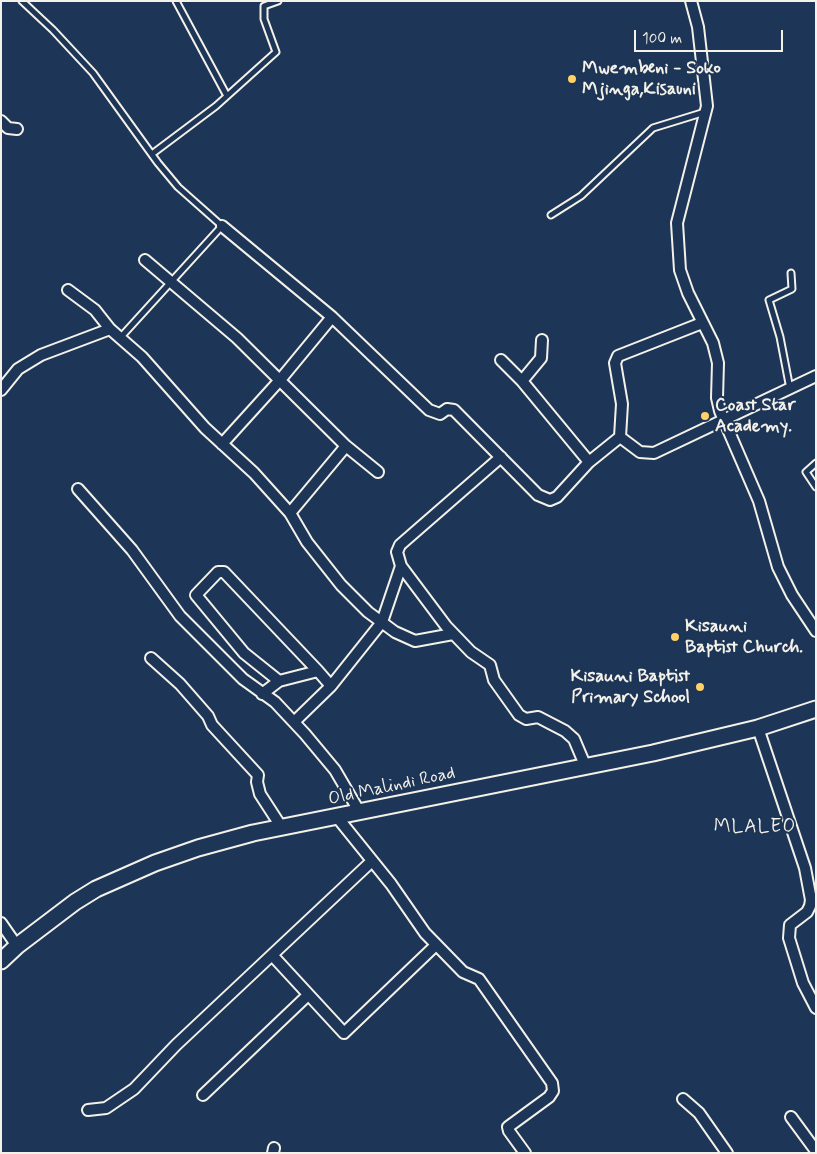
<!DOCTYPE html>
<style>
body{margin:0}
#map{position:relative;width:817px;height:1154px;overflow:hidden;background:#1d3557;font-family:Mynerve,sans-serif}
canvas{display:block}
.frame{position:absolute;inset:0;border:2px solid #f4f1e8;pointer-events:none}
.scale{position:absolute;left:634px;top:30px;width:149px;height:22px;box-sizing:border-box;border:2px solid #f4f1e8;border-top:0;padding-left:6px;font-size:15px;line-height:18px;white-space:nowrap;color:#f4f1e8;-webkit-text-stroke:4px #1d3557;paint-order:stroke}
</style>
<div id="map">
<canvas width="817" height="1154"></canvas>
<div class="frame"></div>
<div class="scale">100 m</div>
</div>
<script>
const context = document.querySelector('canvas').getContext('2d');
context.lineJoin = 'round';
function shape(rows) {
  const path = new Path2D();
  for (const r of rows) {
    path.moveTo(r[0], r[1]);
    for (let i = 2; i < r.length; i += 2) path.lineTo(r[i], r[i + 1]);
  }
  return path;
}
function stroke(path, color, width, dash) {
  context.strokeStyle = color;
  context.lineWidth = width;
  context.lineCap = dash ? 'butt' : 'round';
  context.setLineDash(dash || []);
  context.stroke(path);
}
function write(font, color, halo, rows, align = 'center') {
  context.font = font + ' Mynerve,sans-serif';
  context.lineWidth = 4;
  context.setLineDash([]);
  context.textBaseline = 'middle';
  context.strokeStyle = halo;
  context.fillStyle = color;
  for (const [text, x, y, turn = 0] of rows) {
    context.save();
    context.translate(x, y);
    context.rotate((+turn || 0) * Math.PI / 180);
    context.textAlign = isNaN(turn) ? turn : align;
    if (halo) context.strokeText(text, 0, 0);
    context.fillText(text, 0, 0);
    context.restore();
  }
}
const lane = shape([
 [22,1,53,30,93,73,158,163,178,187,222,226,120,338],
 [176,1,227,96],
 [152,154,216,106,276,52,264,19,264,6,278,1],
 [551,215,581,196,653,128,705,112],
 [790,389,780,337,769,300,792,289,791,273],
 [816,463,806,472,816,487]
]);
const street = shape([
 [691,1,698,27,707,106,677,223,680,270,688,293,713,343,718,363,717,398,720,411,759,501,778,567,792,595,816,631],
 [1,121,8,128,17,129],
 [222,226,332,317,429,410,440,414,447,409,454,410,538,495,550,500,557,497,589,462,620,437,622,404,615,363,618,356,702,323],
 [145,260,237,338,346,446,378,472],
 [68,290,95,310,110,329,142,357,205,428,254,473,290,513,307,542,341,585,368,612,395,632,415,641,453,634],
 [501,360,522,381,589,462],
 [522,381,541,358,542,340],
 [1,390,18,369,41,355,110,329],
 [620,437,640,452,654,453,816,376],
 [222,444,280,380,332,317],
 [78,489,132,550,180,616,243,679,275,702,305,734,335,770,359,811],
 [290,513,346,446],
 [401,566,446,626,471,652,490,665,494,680,519,715,526,719,538,717,565,731,574,739,585,765],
 [151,658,180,684,208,716,212,725,258,775,257,782,260,794,282,828],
 [279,681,244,653,196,595,218,572,224,572,318,671],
 [262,694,279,681,318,671,331,686],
 [294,722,331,686,382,622,401,566,397,552,400,545,501,457],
 [758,728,805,868,811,900,810,906,807,912,790,925,789,938,803,983,816,1008],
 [337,817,391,884,425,933,463,972,479,979,552,1083,553,1091,549,1097,508,1127,509,1131,525,1153],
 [1,923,17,946],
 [272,955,344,1033,436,945],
 [203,1095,307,996],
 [683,1099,699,1113,727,1153],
 [88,1110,106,1108,134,1089,176,1045,372,861],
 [791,1117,816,1151],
 [273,1153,274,1148]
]);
const secondary = shape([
 [1,961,17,946,75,902,96,889,155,863,198,848,253,833,653,753,758,728,816,709]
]);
stroke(lane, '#f4f1e8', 9);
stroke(street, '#f4f1e8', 14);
stroke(secondary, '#f4f1e8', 19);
stroke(lane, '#1d3557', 5);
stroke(street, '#1d3557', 10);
stroke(secondary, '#1d3557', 15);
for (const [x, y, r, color] of [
 [572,79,5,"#ffd166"],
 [705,416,5,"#ffd166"],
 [675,637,5,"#ffd166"],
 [700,687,5,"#ffd166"]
]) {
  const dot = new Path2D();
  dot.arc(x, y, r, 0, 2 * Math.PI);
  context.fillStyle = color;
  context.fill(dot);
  stroke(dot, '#1d3557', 2);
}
write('bold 18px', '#f4f1e8', '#1d3557', [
 ["Mwembeni - Soko",582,69],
 ["Mjinga,Kisauni",582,90],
 ["Coast Star",715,406],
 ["Academy.",715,427],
 ["Kisauni",685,627],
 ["Baptist Church.",685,648],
 ["Kisauni Baptist",690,677,"right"],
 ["Primary School",690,698,"right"]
], 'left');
write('18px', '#f4f1e8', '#1d3557', [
 ["Old Malindi Road",392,787,-12]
]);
context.letterSpacing = '1px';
write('19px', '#f4f1e8', '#1d3557', [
 ["MLALEO",755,828]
]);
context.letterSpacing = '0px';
</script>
